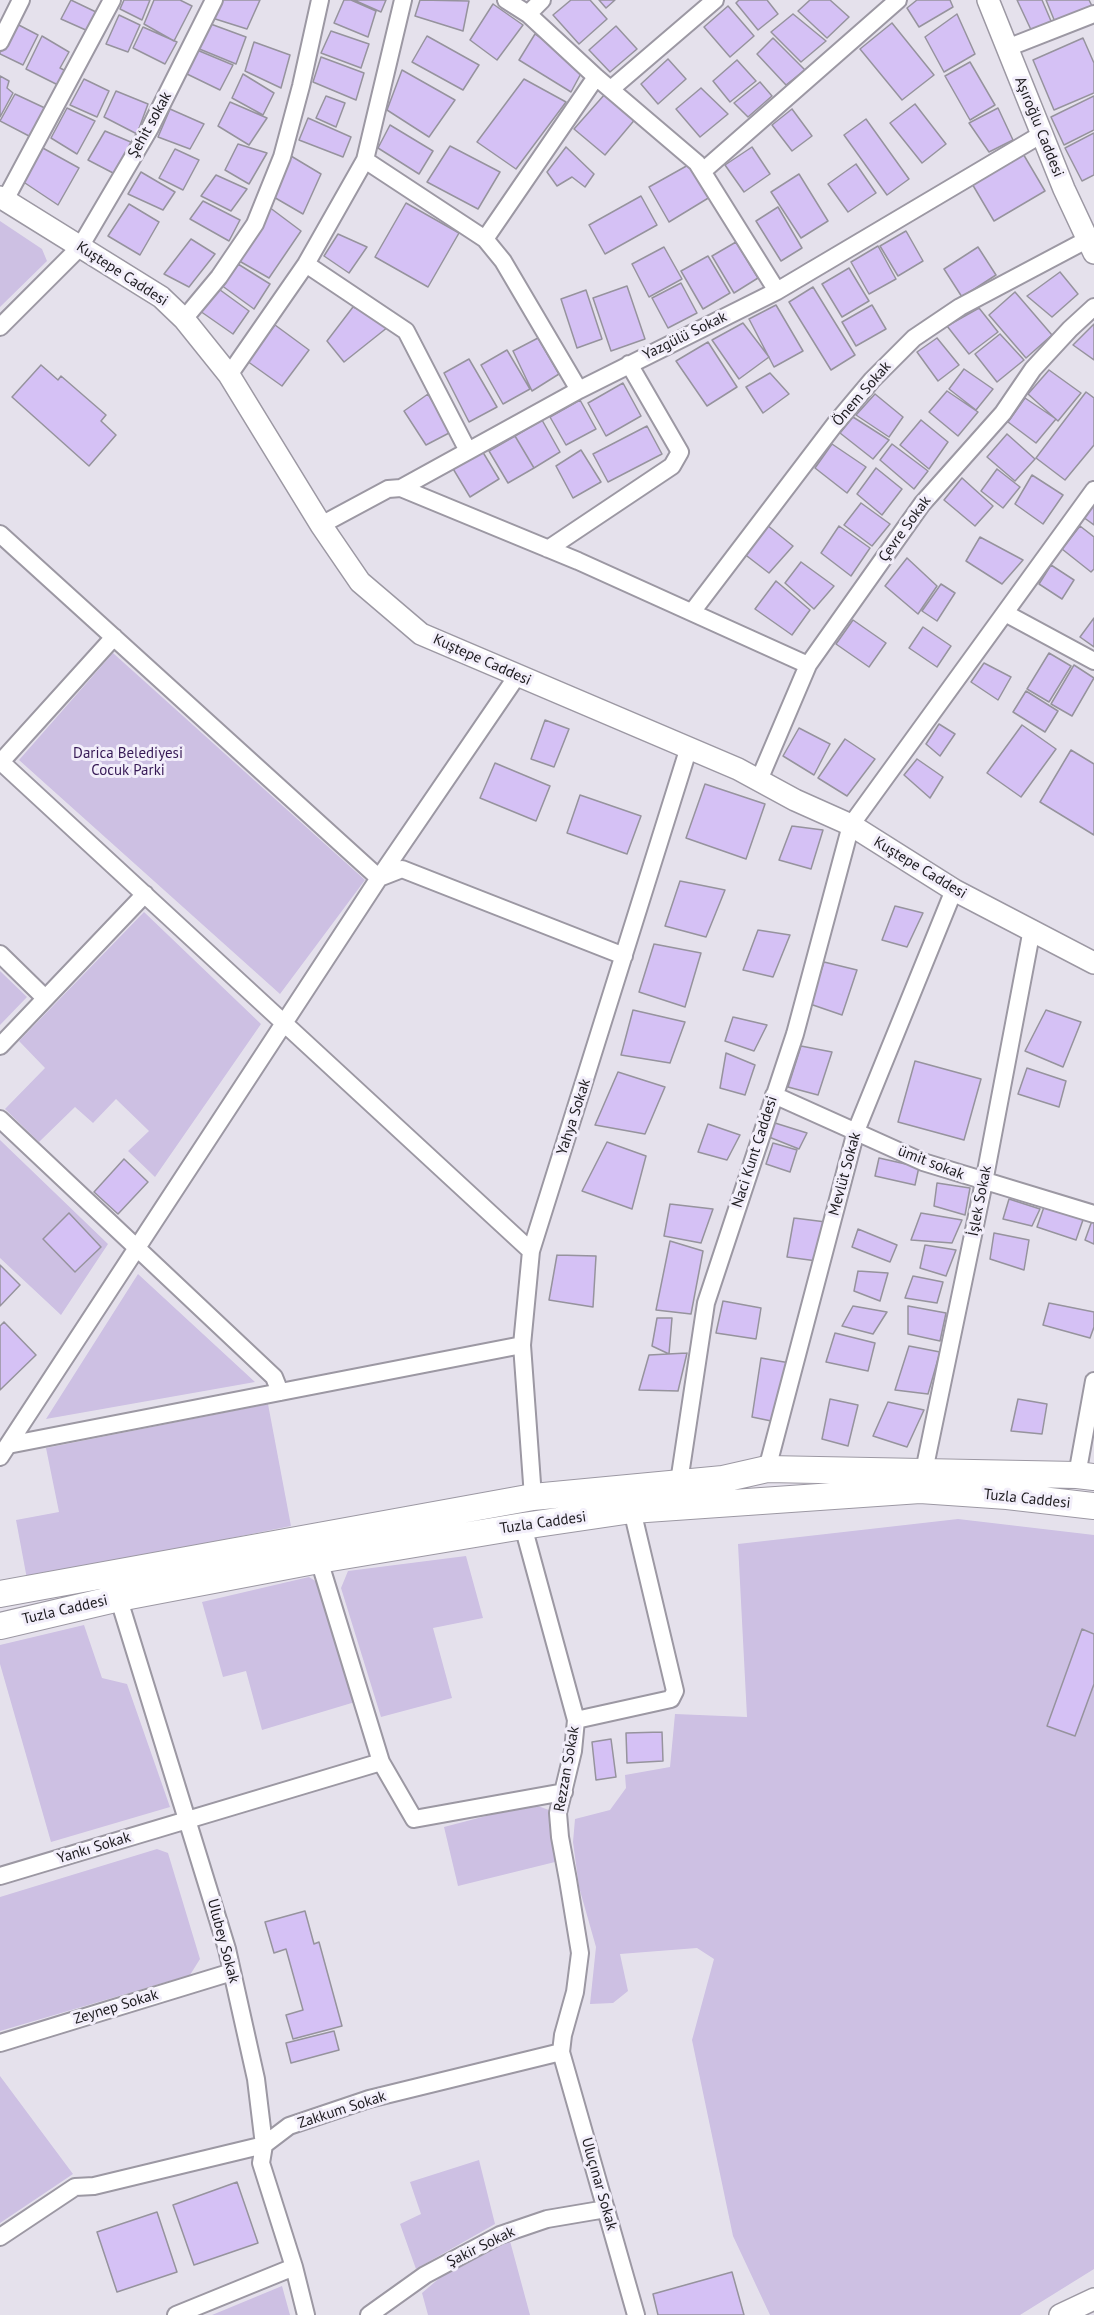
<!DOCTYPE html>
<meta charset="utf-8">
<style>
body{margin:0}
canvas{display:block;background:#e5e1ec}
</style>
<canvas width="1094" height="2315"></canvas>
<script>
const context = document.querySelector('canvas').getContext('2d');
context.lineJoin = 'round';
function fillPath(path, color) {
  context.fillStyle = color;
  context.fill(path, 'evenodd');
}
function shape(rows) {
  const path = new Path2D();
  for (const r of rows) {
    path.moveTo(r[0], r[1]);
    for (let i = 2; i < r.length; i += 2) path.lineTo(r[i], r[i + 1]);
  }
  return path;
}
function stroke(path, color, width, dash) {
  context.strokeStyle = color;
  context.lineWidth = width;
  context.lineCap = dash ? 'butt' : 'round';
  context.setLineDash(dash || []);
  context.stroke(path);
}
function write(font, color, halo, rows, align = 'center') {
  context.font = font + ' "PT Sans",sans-serif';
  context.lineWidth = 6;
  context.setLineDash([]);
  context.textBaseline = 'middle';
  context.strokeStyle = halo;
  context.fillStyle = color;
  for (const [text, x, y, turn = 0] of rows) {
    context.save();
    context.translate(x, y);
    context.rotate((+turn || 0) * Math.PI / 180);
    context.textAlign = isNaN(turn) ? turn : align;
    if (halo) context.strokeText(text, 0, 0);
    context.fillText(text, 0, 0);
    context.restore();
  }
}
fillPath(shape([
 [0,221,42,249,47,261,0,307],
 [113,653,365,880,280,994,19,760],
 [144,912,261,1024,155,1177,128,1151,149,1131,116,1099,93,1123,75,1107,39,1142,5,1109,45,1068,19,1041],
 [0,971,27,997,0,1025],
 [0,1140,108,1244,61,1315,0,1258],
 [69,1213,101,1247,76,1272,43,1239],
 [138,1274,255,1382,46,1419],
 [268,1404,291,1526,27,1579,16,1520,59,1512,46,1448],
 [958,1519,1094,1535,1094,2269,1020,2315,770,2315,733,2236,692,2040,714,1959,697,1948,620,1954,628,1991,613,2003,590,2004,596,1947,579,1887,573,1842,575,1819,610,1810,626,1788,625,1775,670,1767,675,1714,747,1717,738,1544],
 [466,1556,483,1618,433,1628,452,1698,381,1717,341,1588,348,1571],
 [309,1577,317,1582,355,1702,262,1730,246,1671,223,1677,202,1602],
 [84,1625,102,1678,127,1684,170,1807,51,1842,0,1664,0,1645],
 [532,1804,549,1810,555,1862,458,1886,444,1827],
 [157,1849,168,1853,200,1959,190,1975,0,2031,0,1897],
 [0,2076,73,2174,0,2223],
 [479,2160,495,2224,416,2269,400,2224,421,2214,410,2182],
 [510,2241,530,2315,428,2315,422,2293,443,2275],
 [282,2286,290,2315,212,2315]
]), '#cdc0e3');
const building = shape([
 [71,0,96,12,88,31,61,19,71,0],
 [124,0,150,0,142,20,120,9,124,0],
 [154,0,180,0,192,6,174,41,144,24,154,0],
 [216,0,260,0,247,29,209,17,216,0],
 [344,0,351,0,376,11,368,37,334,23,344,0],
 [354,0,386,0,381,12,354,0],
 [420,0,469,1,463,31,415,16,420,0],
 [571,0,590,0,607,19,579,44,553,15,571,0],
 [599,0,615,0,606,8,599,0],
 [739,0,767,0,778,14,758,30,736,3,739,0],
 [810,0,830,0,849,17,827,38,798,11,810,0],
 [917,0,950,0,953,7,919,27,907,8,917,0],
 [1017,0,1042,0,1051,21,1033,34,1017,0],
 [1046,0,1089,0,1092,6,1055,22,1046,0],
 [493,4,523,25,497,60,470,40,493,4],
 [728,6,754,36,730,57,704,27,728,6],
 [793,14,826,41,801,62,771,32,793,14],
 [957,14,975,54,944,72,925,37,957,14],
 [119,15,140,25,128,52,106,44,119,15],
 [13,22,38,35,23,65,0,54,0,47,13,22],
 [208,23,246,37,236,64,197,48,208,23],
 [892,23,934,75,902,100,860,49,892,23],
 [616,26,637,49,610,72,589,50,616,26],
 [143,27,177,42,165,64,133,48,143,27],
 [331,31,369,44,361,68,321,53,331,31],
 [535,34,584,68,571,92,519,60,535,34],
 [42,36,69,52,60,68,66,71,58,85,26,69,42,36],
 [427,36,479,65,463,90,412,62,427,36],
 [773,38,805,70,786,85,757,54,773,38],
 [1083,38,1094,63,1094,93,1054,110,1033,60,1083,38],
 [254,42,290,55,281,88,245,71,254,42],
 [197,50,233,65,220,90,187,74,197,50],
 [321,57,364,73,356,100,313,82,321,57],
 [668,59,686,79,658,104,641,84,668,59],
 [737,60,756,81,730,102,713,81,737,60],
 [970,62,995,105,970,120,945,76,970,62],
 [402,70,455,100,429,137,387,110,402,70],
 [243,74,274,93,263,115,232,98,243,74],
 [0,76,9,81,7,88,13,93,0,117,0,76],
 [84,79,109,91,97,117,70,105,84,79],
 [524,79,566,102,516,169,477,142,524,79],
 [760,82,772,96,748,117,734,103,760,82],
 [701,88,728,114,700,137,676,109,701,88],
 [116,91,148,104,137,134,104,117,116,91],
 [15,94,47,109,29,136,0,121,15,94],
 [605,94,637,117,605,155,574,129,605,94],
 [326,96,345,103,336,127,316,118,326,96],
 [1094,96,1094,130,1064,145,1051,117,1094,96],
 [230,102,267,118,249,145,218,126,230,102],
 [915,104,946,144,922,163,890,123,915,104],
 [67,108,95,121,77,154,51,138,67,108],
 [998,108,1013,140,989,152,969,123,998,108],
 [170,109,204,124,190,149,158,137,170,109],
 [792,109,812,136,792,151,772,125,792,109],
 [308,118,351,137,343,157,299,140,308,118],
 [866,119,909,179,887,195,844,135,866,119],
 [390,125,433,151,419,174,378,148,390,125],
 [105,131,133,143,115,174,88,160,105,131],
 [1094,133,1094,175,1082,181,1065,148,1094,133],
 [238,144,267,153,249,184,225,170,238,144],
 [450,146,500,172,478,209,427,182,450,146],
 [41,147,79,168,58,205,22,181,41,147],
 [566,147,594,174,585,187,572,177,557,186,547,172,566,147],
 [752,147,770,174,744,192,725,165,752,147],
 [175,149,199,160,183,190,159,178,175,149],
 [1022,152,1045,191,994,221,971,182,1022,152],
 [291,156,321,174,303,214,272,196,291,156],
 [690,164,710,197,669,222,649,187,690,164],
 [856,164,876,193,848,212,828,184,856,164],
 [141,172,175,192,163,210,128,194,141,172],
 [799,174,828,221,801,238,771,192,799,174],
 [216,175,247,189,231,211,201,196,216,175],
 [641,196,657,225,605,254,589,225,641,196],
 [203,201,240,220,229,241,190,219,203,201],
 [406,203,459,233,428,287,375,257,406,203],
 [129,204,159,222,140,255,108,236,129,204],
 [269,207,301,231,269,278,234,258,269,207],
 [778,207,802,248,781,261,756,221,778,207],
 [906,231,923,261,898,276,880,246,906,231],
 [338,234,367,247,349,273,324,256,338,234],
 [191,239,215,254,189,287,164,274,191,239],
 [736,242,758,278,734,293,712,256,736,242],
 [878,246,896,279,869,294,851,262,878,246],
 [664,247,682,279,649,297,632,264,664,247],
 [978,247,996,275,962,297,944,269,978,247],
 [708,256,730,293,703,309,681,271,708,256],
 [238,264,270,284,254,309,221,285,238,264],
 [849,268,869,301,842,317,822,284,849,268],
 [1060,272,1078,294,1052,317,1027,296,1060,272],
 [681,283,697,313,668,328,652,298,681,283],
 [627,286,645,339,611,351,593,298,627,286],
 [216,287,249,311,233,334,200,311,216,287],
 [813,287,855,355,831,370,789,302,813,287],
 [586,290,602,339,577,348,561,299,586,290],
 [1015,292,1052,335,1026,358,989,315,1015,292],
 [776,305,803,351,774,367,749,319,776,305],
 [872,305,886,329,856,346,842,322,872,305],
 [353,307,393,323,344,362,327,341,353,307],
 [979,308,998,332,969,354,947,326,979,308],
 [743,323,769,357,739,379,712,340,743,323],
 [1094,324,1094,360,1073,345,1094,324],
 [275,325,309,350,282,386,247,361,275,325],
 [1000,334,1024,360,997,382,975,354,1000,334],
 [538,338,559,374,532,391,513,351,538,338],
 [937,338,959,365,938,381,917,352,937,338],
 [708,342,737,387,707,406,676,361,708,342],
 [507,350,530,389,503,404,481,365,507,350],
 [469,359,497,407,469,422,444,373,469,359],
 [41,365,58,380,61,376,106,415,101,421,116,435,89,466,12,397,41,365],
 [964,369,993,389,976,410,949,389,964,369],
 [1049,370,1081,393,1058,421,1028,394,1049,370],
 [770,373,789,394,763,413,746,387,770,373],
 [623,383,641,416,606,436,588,403,623,383],
 [947,391,978,412,958,436,929,412,947,391],
 [1086,392,1094,398,1094,445,1065,480,1036,458,1086,392],
 [428,394,451,432,426,445,404,411,428,394],
 [875,394,903,417,889,437,856,415,875,394],
 [1025,398,1056,419,1036,443,1008,422,1025,398],
 [580,400,596,429,566,445,550,417,580,400],
 [853,417,889,440,873,459,840,433,853,417],
 [542,420,560,452,534,468,515,436,542,420],
 [921,420,948,442,929,469,900,445,921,420],
 [647,426,662,454,608,482,593,454,647,426],
 [1007,434,1035,459,1015,481,987,457,1007,434],
 [515,436,534,468,508,483,489,451,515,436],
 [832,444,866,467,847,493,815,468,832,444],
 [892,444,928,471,914,489,880,460,892,444],
 [481,449,499,479,470,497,452,467,481,449],
 [581,450,601,482,573,498,556,466,581,450],
 [876,468,902,489,882,515,857,494,876,468],
 [997,469,1020,487,1003,508,981,491,997,469],
 [1032,475,1063,495,1043,524,1015,504,1032,475],
 [962,478,993,506,975,526,944,500,962,478],
 [1094,500,1094,525,1083,517,1094,500],
 [861,503,890,524,872,546,844,525,861,503],
 [767,525,793,546,769,573,743,553,767,525],
 [839,526,870,548,851,576,821,553,839,526],
 [1080,526,1094,537,1094,569,1091,572,1062,549,1080,526],
 [980,537,1023,560,1002,584,966,561,980,537],
 [907,558,937,586,918,614,885,586,907,558],
 [801,562,834,586,814,609,785,583,801,562],
 [1051,565,1074,580,1062,599,1039,584,1051,565],
 [776,581,810,610,792,635,755,609,776,581],
 [941,584,955,593,937,621,922,611,941,584],
 [1094,618,1094,647,1080,637,1094,618],
 [853,620,886,643,869,667,836,644,853,620],
 [923,627,951,646,937,667,909,648,923,627],
 [1049,653,1071,666,1049,702,1027,689,1049,653],
 [984,663,1011,677,998,700,971,682,984,663],
 [1074,665,1094,678,1072,716,1051,704,1074,665],
 [1026,691,1058,711,1045,732,1013,712,1026,691],
 [545,720,569,729,554,767,531,759,545,720],
 [939,724,955,734,940,756,926,744,939,724],
 [1022,725,1056,749,1021,797,987,773,1022,725],
 [799,728,830,744,814,775,783,756,799,728],
 [845,739,875,759,847,796,818,778,845,739],
 [1071,750,1094,764,1094,835,1040,802,1071,750],
 [917,759,943,777,930,798,904,775,917,759],
 [495,763,550,786,536,821,480,798,495,763],
 [705,784,765,804,746,859,686,838,705,784],
 [580,795,641,816,627,854,567,833,580,795],
 [792,826,823,830,811,869,779,860,792,826],
 [680,881,725,890,706,937,665,926,680,881],
 [895,906,923,913,907,947,882,940,895,906],
 [758,930,790,935,773,977,743,970,758,930],
 [654,944,701,953,685,1007,639,992,654,944],
 [824,962,857,970,842,1015,810,1004,824,962],
 [633,1010,685,1022,670,1063,621,1055,633,1010],
 [1046,1010,1081,1022,1063,1067,1025,1051,1046,1010],
 [733,1017,767,1025,754,1051,725,1041,733,1017],
 [801,1046,832,1052,818,1095,788,1087,801,1046],
 [726,1053,755,1065,745,1095,720,1088,726,1053],
 [915,1061,981,1079,964,1140,898,1122,915,1061],
 [1027,1068,1066,1081,1059,1107,1018,1094,1027,1068],
 [618,1072,665,1087,645,1134,595,1125,618,1072],
 [775,1123,807,1133,799,1149,769,1137,775,1123],
 [708,1124,740,1135,727,1160,698,1152,708,1124],
 [607,1142,646,1156,632,1209,582,1191,607,1142],
 [773,1143,797,1150,790,1172,766,1164,773,1143],
 [879,1158,919,1167,915,1185,875,1176,879,1158],
 [124,1159,148,1182,118,1214,94,1192,124,1159],
 [937,1183,970,1188,965,1215,934,1206,937,1183],
 [1009,1199,1040,1209,1032,1226,1003,1219,1009,1199],
 [670,1204,713,1209,701,1243,664,1236,670,1204],
 [1045,1204,1084,1217,1076,1240,1037,1227,1045,1204],
 [69,1213,101,1247,75,1272,43,1239,69,1213],
 [921,1213,962,1220,952,1243,911,1240,921,1213],
 [794,1218,826,1222,817,1261,787,1257,794,1218],
 [1093,1218,1094,1218,1094,1244,1085,1240,1093,1218],
 [858,1229,897,1245,890,1262,852,1247,858,1229],
 [994,1233,1029,1240,1024,1270,990,1259,994,1233],
 [670,1241,703,1251,691,1314,656,1310,670,1241],
 [925,1245,956,1250,946,1276,920,1268,925,1245],
 [557,1255,596,1256,593,1307,549,1300,557,1255],
 [0,1265,20,1285,0,1306,0,1265],
 [858,1271,888,1273,880,1301,854,1291,858,1271],
 [913,1276,943,1282,937,1303,905,1298,913,1276],
 [723,1301,761,1308,756,1339,716,1333,723,1301],
 [1049,1303,1094,1312,1094,1327,1090,1338,1043,1325,1049,1303],
 [853,1306,887,1312,873,1334,842,1326,853,1306],
 [908,1306,946,1313,940,1341,908,1334,908,1306],
 [657,1318,672,1318,669,1354,652,1346,657,1318],
 [4,1322,36,1355,0,1390,0,1326,4,1322],
 [835,1333,875,1343,868,1371,826,1362,835,1333],
 [909,1346,940,1352,928,1394,895,1390,909,1346],
 [687,1353,678,1391,639,1390,649,1355,687,1353],
 [761,1358,790,1363,776,1422,752,1417,761,1358],
 [830,1399,858,1405,848,1446,822,1439,830,1399],
 [1018,1399,1047,1404,1042,1434,1011,1431,1018,1399],
 [888,1402,924,1410,907,1447,873,1436,888,1402],
 [1082,1629,1094,1634,1094,1684,1075,1736,1047,1726,1082,1629],
 [662,1732,663,1761,627,1763,626,1733,662,1732],
 [611,1739,616,1777,596,1780,592,1742,611,1739],
 [305,1911,314,1944,319,1942,342,2026,293,2039,286,2015,303,2010,286,1949,274,1953,265,1922,305,1911],
 [334,2031,339,2050,291,2063,286,2043,334,2031],
 [237,2182,258,2243,194,2265,173,2205,237,2182],
 [157,2212,177,2272,117,2292,97,2232,157,2212],
 [732,2272,744,2315,658,2315,653,2294,732,2272]
]);
fillPath(building, '#d5c1f5');
stroke(building, '#96939d', 1.5);
const minor = shape([
 [506,0,528,14,596,77,697,163,777,291],
 [528,14,542,0],
 [0,42,21,0],
 [1007,48,1094,14],
 [611,89,715,0],
 [365,160,485,239,503,261,579,390],
 [703,171,898,0],
 [5,200,112,0],
 [485,239,596,77],
 [306,264,406,331,468,451],
 [184,319,219,277,255,224,282,157,301,86,320,0],
 [0,327,80,247,150,128,214,0],
 [229,375,306,264,365,160,403,0],
 [401,488,578,561,808,665],
 [321,525,388,489,401,488,579,390,777,291,1042,134],
 [0,534,379,878,402,869,624,956],
 [548,549,672,466,680,452,629,364],
 [692,612,835,424,872,380,914,338,960,307,1094,236],
 [1005,613,1094,661],
 [0,761,531,1251],
 [0,763,114,637],
 [759,780,808,665,922,504,1003,413,1033,369,1070,329,1094,307],
 [0,954,45,998],
 [0,1046,145,894],
 [774,1095,923,1162,1094,1214],
 [0,1119,274,1377,280,1392],
 [8,1445,522,1345],
 [0,1457,379,878,517,676],
 [767,1469,856,1131,954,890],
 [924,1471,984,1182,1032,929],
 [1077,1475,1094,1381],
 [679,1482,706,1303,795,1034,851,825,1094,490],
 [533,1497,522,1345,531,1251,689,747],
 [523,1526,576,1720,573,1751,558,1813,560,1837,568,1880,580,1953,575,1992,563,2035,561,2052,636,2315],
 [319,1560,381,1762,414,1819,564,1792],
 [116,1590,227,1949,256,2079,264,2145,261,2163,294,2267,306,2315],
 [576,1720,671,1699,675,1691,632,1510],
 [0,1876,381,1762],
 [0,2043,232,1972],
 [0,2237,75,2187,94,2186,264,2145,289,2126,369,2099,561,2052],
 [176,2315,294,2267],
 [369,2315,425,2275,500,2235,547,2219,606,2209]
]);
const tertiary = shape([
 [988,0,1064,189,1094,253],
 [0,197,161,297,184,319,229,375,321,525,360,582,421,634,738,769,795,800,851,825,954,890,1094,963],
 [1060,2315,1094,2299]
]);
const primary = shape([
 [0,1594,533,1497,723,1479,767,1469,1077,1475,1094,1477],
 [0,1626,119,1598,319,1560,523,1526,632,1510,920,1490,1007,1496,1094,1506]
]);
stroke(minor, '#9c98a3', 20);
stroke(tertiary, '#9c98a3', 24);
stroke(primary, '#9c98a3', 28);
stroke(minor, '#fff', 16);
stroke(tertiary, '#fff', 21);
stroke(primary, '#fff', 26);
write('15px', '#1d1b1f', '#f2eefa', [
 ["Şehit sokak",150,125,-61],
 ["Aşıroğlu Caddesi",1039,127,68],
 ["Kuştepe Caddesi",122,274,33],
 ["Yazgülü Sokak",685,336,-26],
 ["Önem Sokak",862,394,-49],
 ["Çevre Sokak",905,529,-54],
 ["Kuştepe Caddesi",482,660,24],
 ["Kuştepe Caddesi",920,868,31],
 ["Yahya Sokak",574,1117,-72],
 ["Naci Kunt Caddesi",755,1152,-72],
 ["ümit sokak",931,1163,21],
 ["Mevlüt Sokak",845,1174,-75],
 ["İşlek Sokak",980,1201,-79],
 ["Tuzla Caddesi",1027,1499,6],
 ["Tuzla Caddesi",543,1523,-8],
 ["Tuzla Caddesi",65,1610,-13],
 ["Rezzan Sokak",567,1769,-80],
 ["Yankı Sokak",94,1848,-17],
 ["Ulubey Sokak",223,1941,75],
 ["Zeynep Sokak",116,2007,-17],
 ["Zakkum Sokak",342,2110,-18],
 ["Uluçınar Sokak",599,2184,74],
 ["Şakir Sokak",481,2247,-26]
]);
write('15px', '#361955', '#f2eefa', [
 ["Darica Belediyesi",128,754],
 ["Cocuk Parki",128,771]
]);
</script>
